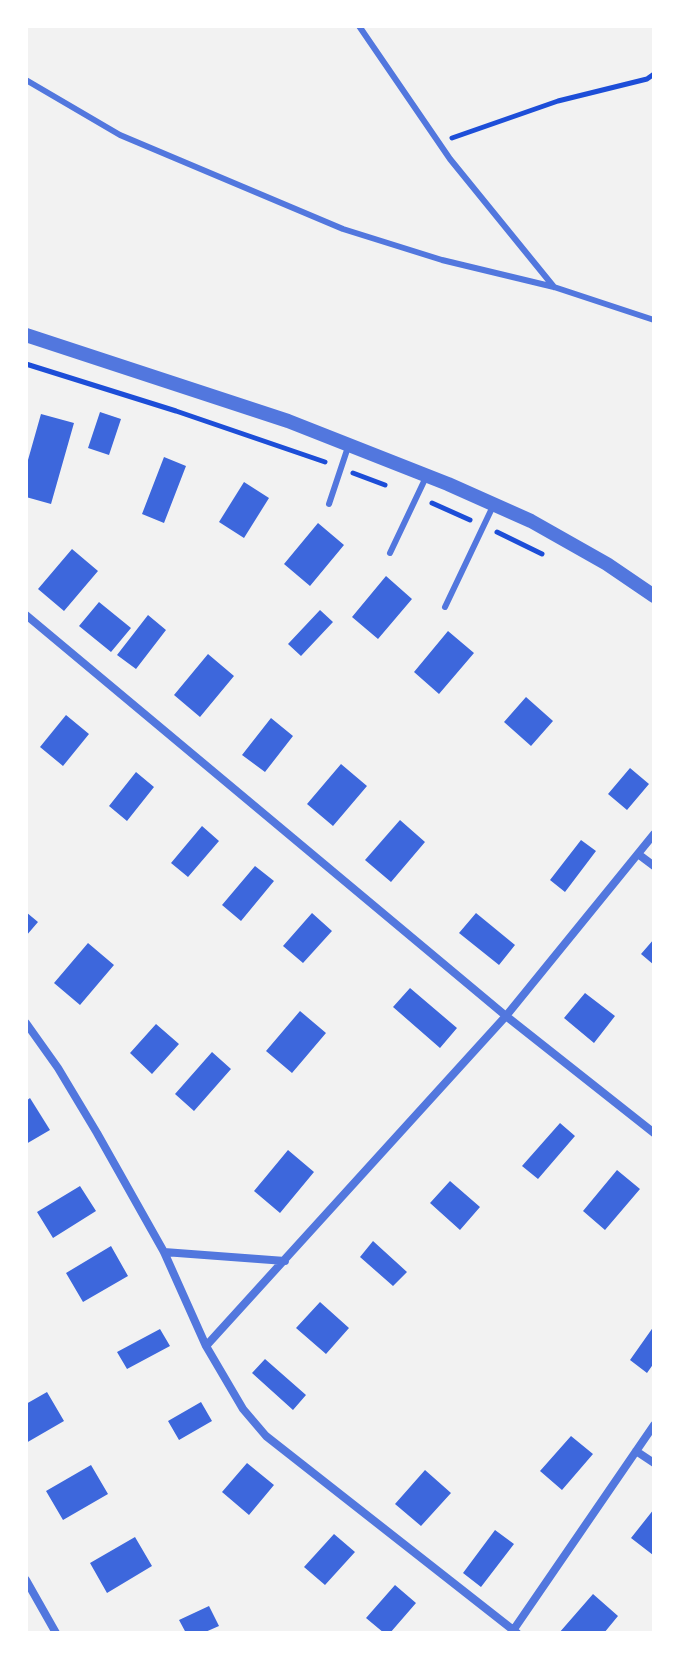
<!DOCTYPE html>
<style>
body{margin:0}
#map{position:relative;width:680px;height:1659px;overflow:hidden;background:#f2f2f2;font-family:Inter,sans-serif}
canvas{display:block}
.frame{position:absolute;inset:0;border:28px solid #fff;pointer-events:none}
</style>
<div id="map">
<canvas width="680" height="1659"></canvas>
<div class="frame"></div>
</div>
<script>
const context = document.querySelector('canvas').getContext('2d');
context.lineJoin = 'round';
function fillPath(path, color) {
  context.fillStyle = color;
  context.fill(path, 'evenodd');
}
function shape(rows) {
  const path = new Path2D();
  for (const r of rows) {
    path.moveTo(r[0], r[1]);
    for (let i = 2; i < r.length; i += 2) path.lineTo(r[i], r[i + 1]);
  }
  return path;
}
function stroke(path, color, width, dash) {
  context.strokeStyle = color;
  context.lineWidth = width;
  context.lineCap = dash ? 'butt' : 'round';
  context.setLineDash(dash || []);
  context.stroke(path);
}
fillPath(shape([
 [100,412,121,419,109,455,88,448],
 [41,414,74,423,51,504,26,497,26,467],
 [164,457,186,466,164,523,142,514],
 [244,482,269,498,244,538,219,522],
 [318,523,344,545,310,586,284,564],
 [72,549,98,571,64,611,38,589],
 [386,576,412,599,378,639,352,617],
 [99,602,131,628,111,652,79,626],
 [320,610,333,622,301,656,288,644],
 [148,615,166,630,136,669,117,655],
 [448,631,474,653,439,694,414,672],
 [208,654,234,676,200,717,174,695],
 [526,697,553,721,531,746,504,722],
 [66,715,89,734,63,766,40,747],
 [271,718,293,736,265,772,242,755],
 [341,764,367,786,333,826,307,804],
 [630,768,649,784,627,810,608,794],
 [136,772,154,787,127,821,109,806],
 [400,820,425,842,391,882,365,860],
 [202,826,219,841,188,877,171,863],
 [581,840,596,851,565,892,550,880],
 [255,866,274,881,241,921,222,905],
 [26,912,38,922,26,936],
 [312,913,332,931,303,963,283,946],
 [476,913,515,945,499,965,459,933],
 [654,939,654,965,641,954],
 [88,943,114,965,80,1005,54,983],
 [410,988,457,1028,440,1048,393,1007],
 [585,993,615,1016,594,1043,564,1018],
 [300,1011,326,1033,292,1073,266,1051],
 [156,1024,179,1044,152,1074,130,1053],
 [212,1052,231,1069,194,1111,175,1094],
 [30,1098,50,1130,26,1144,26,1101],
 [560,1123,575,1136,538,1179,522,1166],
 [288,1150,314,1172,280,1213,254,1191],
 [617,1170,640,1189,605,1230,583,1211],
 [450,1181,480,1207,460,1230,430,1203],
 [80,1186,96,1211,53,1238,37,1212],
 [373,1241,407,1272,393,1286,360,1257],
 [111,1246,128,1276,83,1302,66,1273],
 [320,1302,349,1328,326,1354,296,1328],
 [654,1326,654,1363,647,1373,630,1360],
 [160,1329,170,1346,127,1369,117,1352],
 [265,1359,306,1395,293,1410,252,1373],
 [47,1392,64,1421,26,1443,26,1404],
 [201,1402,212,1421,179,1440,168,1421],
 [571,1436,593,1454,562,1490,540,1471],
 [247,1463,274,1485,249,1515,222,1492],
 [91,1465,108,1494,63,1520,46,1491],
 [425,1470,451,1493,421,1526,395,1504],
 [654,1509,654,1553,653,1555,631,1538],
 [495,1530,514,1544,481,1587,463,1573],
 [334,1534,355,1552,325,1585,304,1567],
 [135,1537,152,1566,107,1593,90,1563],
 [395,1585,416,1603,390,1633,384,1633,366,1618],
 [593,1594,618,1616,604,1633,559,1633],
 [209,1606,219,1626,203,1633,186,1633,179,1620]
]), '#3d67dc');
stroke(shape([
 [452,138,558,101,647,79,654,74],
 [26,364,176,411,325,462],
 [353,473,385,485],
 [432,503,470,520],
 [497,532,542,554]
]), '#1d4ed8', 5);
stroke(shape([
 [359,26,450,159,554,287],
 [26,80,120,135,343,229,442,260,554,287,654,320],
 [329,504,348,447],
 [390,553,427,475],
 [445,607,494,504]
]), '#5277de', 6);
stroke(shape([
 [26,615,506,1016,654,1133],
 [638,854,654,866],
 [26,1023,58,1068,97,1133,164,1252,206,1346,243,1409,266,1436,517,1633],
 [164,1252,285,1261],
 [206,1346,506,1016,654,834],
 [636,1451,654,1463],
 [26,1580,56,1633],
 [512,1632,654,1425]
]), '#5277de', 8);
stroke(shape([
 [26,335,288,421,448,484,531,521,607,564,654,596]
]), '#5277de', 14);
</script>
